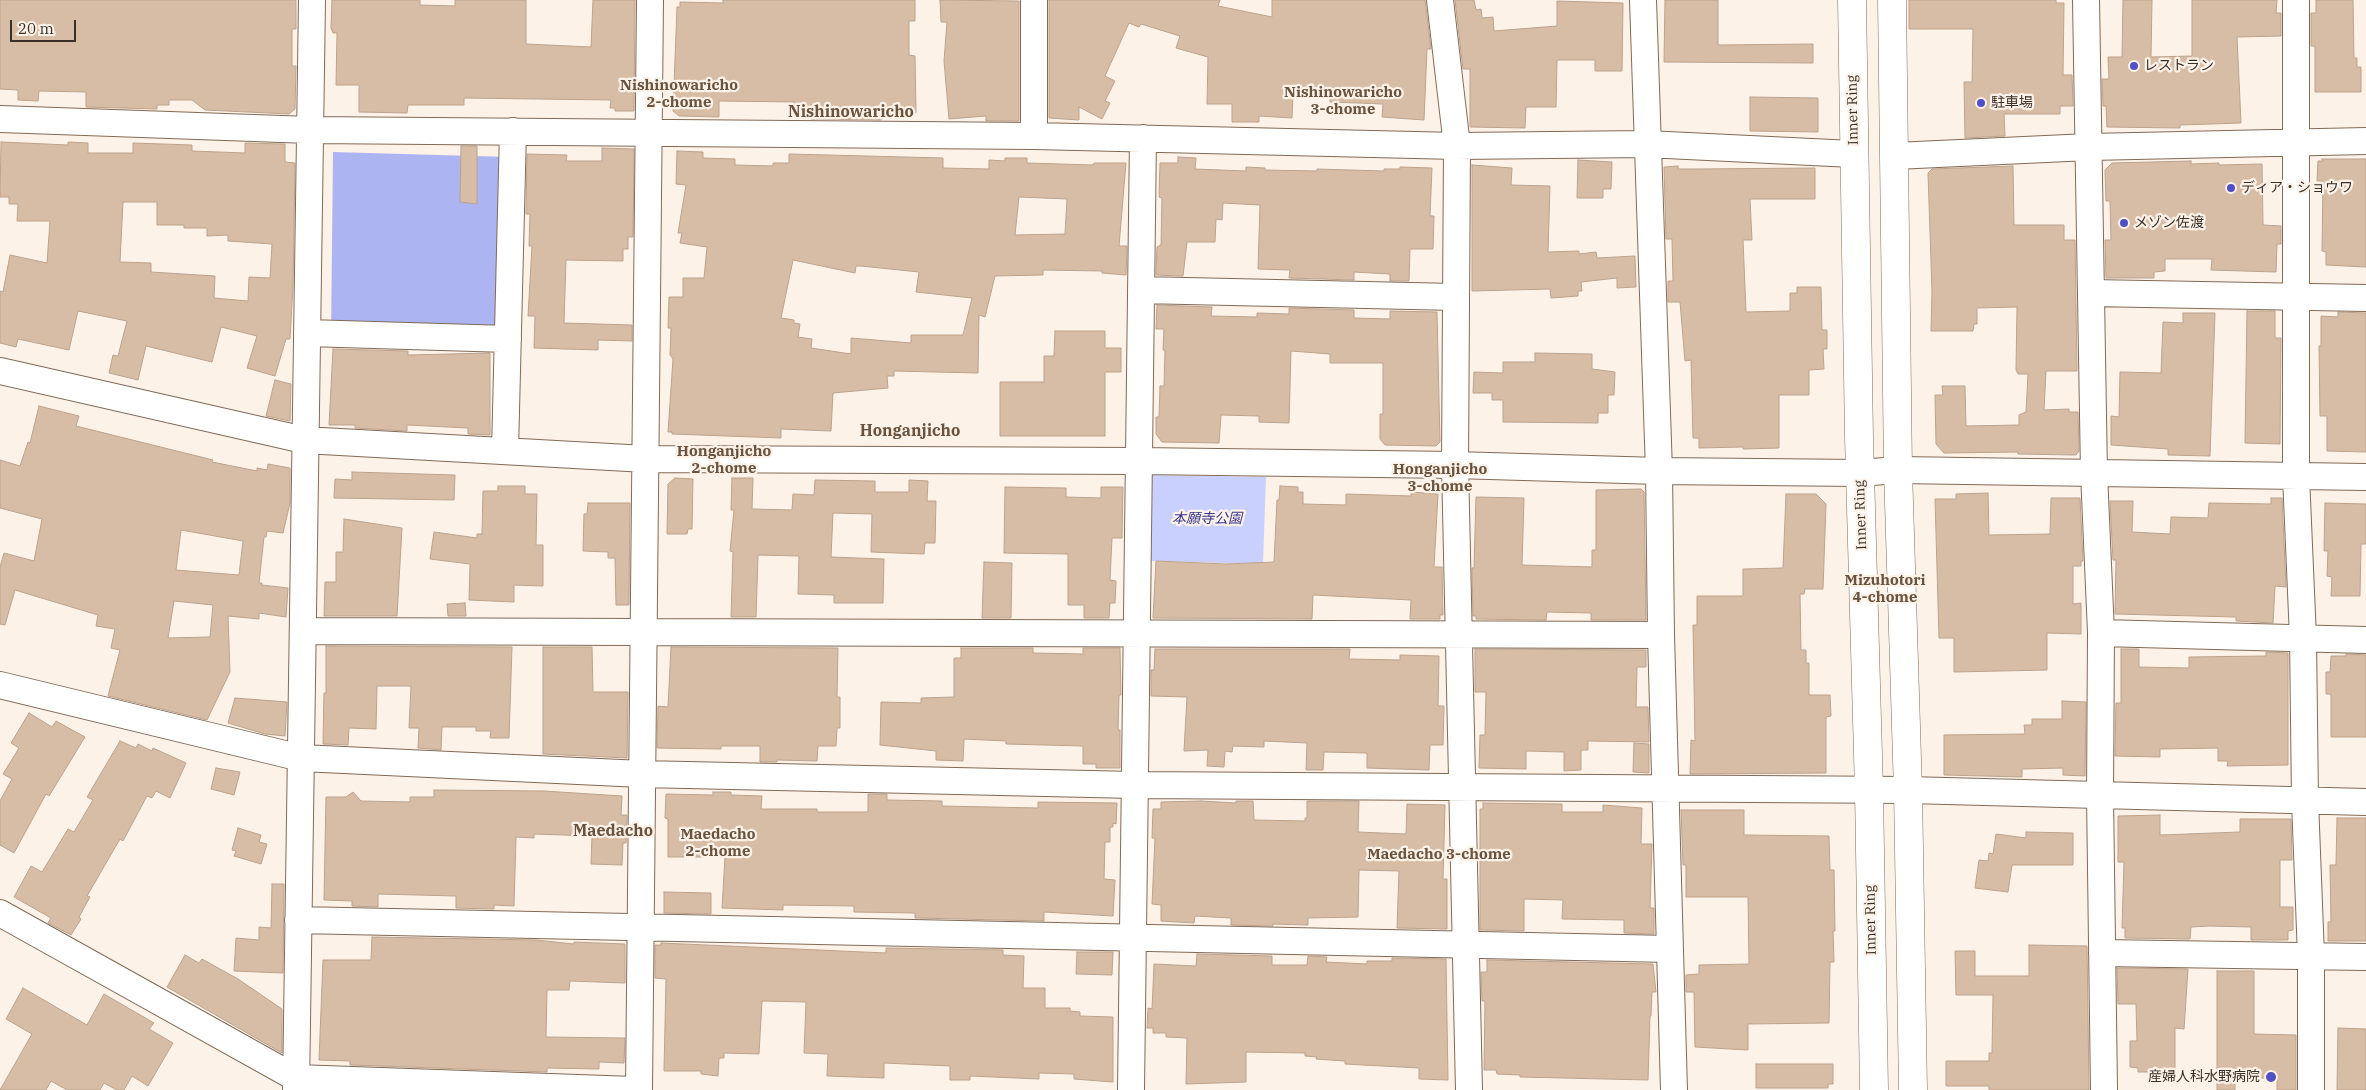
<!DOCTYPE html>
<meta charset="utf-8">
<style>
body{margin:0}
#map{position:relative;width:2366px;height:1090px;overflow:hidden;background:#fdf2e8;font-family:"IBM Plex Serif",serif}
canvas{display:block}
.scale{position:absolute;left:10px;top:20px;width:66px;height:22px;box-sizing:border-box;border:2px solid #3a3027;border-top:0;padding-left:6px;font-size:15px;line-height:18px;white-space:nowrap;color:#3a3027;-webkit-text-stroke:4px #fdf2e8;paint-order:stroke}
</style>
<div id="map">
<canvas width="2366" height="1090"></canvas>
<div class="scale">20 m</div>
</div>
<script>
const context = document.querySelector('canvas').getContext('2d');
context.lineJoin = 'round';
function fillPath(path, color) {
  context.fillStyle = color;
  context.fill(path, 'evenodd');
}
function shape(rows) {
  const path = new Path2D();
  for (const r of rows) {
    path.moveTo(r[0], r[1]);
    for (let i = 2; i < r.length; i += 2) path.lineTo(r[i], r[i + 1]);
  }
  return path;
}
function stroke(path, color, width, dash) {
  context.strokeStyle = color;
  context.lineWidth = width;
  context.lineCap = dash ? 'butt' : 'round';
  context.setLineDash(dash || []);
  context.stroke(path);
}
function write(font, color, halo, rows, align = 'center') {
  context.font = font + ' "IBM Plex Serif","Noto Sans JP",serif';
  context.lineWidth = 4.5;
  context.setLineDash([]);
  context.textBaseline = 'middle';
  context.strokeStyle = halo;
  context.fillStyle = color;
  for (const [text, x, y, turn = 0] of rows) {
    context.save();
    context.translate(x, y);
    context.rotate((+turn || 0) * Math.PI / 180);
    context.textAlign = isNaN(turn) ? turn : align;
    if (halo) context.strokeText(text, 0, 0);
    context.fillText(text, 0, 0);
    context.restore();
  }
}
fillPath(shape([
 [1148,475,1266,477,1263,564,1149,561]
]), '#c9d0fd');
fillPath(shape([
 [333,152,509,157,500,339,331,338]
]), '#acb4f2');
const building = shape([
 [0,0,296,0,296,29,292,29,292,66,296,66,295,109,289,114,205,110,192,100,169,100,169,105,157,105,157,109,86,107,86,92,39,91,38,101,18,100,18,90,0,89,0,0],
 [332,0,420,0,420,5,455,6,455,0,526,0,526,44,591,47,593,0,635,0,634,111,615,111,615,108,610,108,611,100,464,98,464,105,408,105,407,113,359,112,359,85,336,85,337,33,333,33,331,28,332,0],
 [723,0,915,0,915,21,909,21,909,55,915,56,916,113,882,113,881,120,811,119,811,109,794,108,794,102,719,101,719,117,679,116,673,111,677,7,680,7,680,2,723,3,723,0],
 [940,0,1019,1,1019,121,986,121,986,116,949,119,944,61,947,22,941,22,940,0],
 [1049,0,1220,0,1218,6,1272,17,1272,0,1425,0,1431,49,1427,49,1424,120,1382,117,1383,104,1330,102,1330,97,1293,95,1292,118,1259,116,1259,122,1232,122,1232,104,1207,104,1208,57,1176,48,1180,36,1141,24,1139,27,1129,23,1105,76,1115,81,1105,101,1110,103,1102,119,1079,107,1079,120,1049,118,1049,0],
 [1455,0,1474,0,1476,10,1481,9,1482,18,1493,17,1494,31,1557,26,1557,1,1623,3,1622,71,1595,71,1595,60,1557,60,1556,107,1526,107,1525,128,1470,127,1470,69,1463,69,1455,0],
 [1665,0,1718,0,1718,45,1813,44,1813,63,1664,62,1665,0],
 [1909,0,2056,0,2056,3,2064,3,2063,75,2072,75,2073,106,2060,106,2060,114,2004,114,2005,136,1965,138,1964,82,1972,82,1973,29,1909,29,1909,0],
 [2123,0,2152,0,2151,57,2192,56,2192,0,2277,0,2276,13,2281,13,2281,36,2237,37,2241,123,2180,125,2180,128,2107,127,2106,106,2103,106,2102,79,2109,79,2108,57,2122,57,2123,0],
 [2316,0,2353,0,2354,58,2357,58,2357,67,2361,67,2361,92,2315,92,2315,46,2311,46,2311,13,2316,13,2316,0],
 [1750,97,1818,98,1818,132,1750,131,1750,97],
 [1,142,68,145,68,142,88,143,88,153,133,153,133,143,192,145,192,151,245,153,245,143,285,144,285,162,295,163,293,286,290,339,286,339,275,376,247,368,257,336,221,327,212,362,146,346,138,380,109,373,113,355,118,356,127,321,78,311,69,350,18,339,16,347,0,343,0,291,3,292,10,255,47,263,50,221,17,221,18,204,9,204,9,197,0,197,1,142],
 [123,202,157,202,157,225,184,225,184,228,207,228,207,236,228,235,228,241,272,244,270,278,249,277,248,301,214,298,215,276,151,272,151,263,120,262,123,202],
 [461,146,477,146,477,204,460,202,461,146],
 [602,148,634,149,633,237,628,237,628,249,623,249,623,261,566,260,564,323,632,325,632,341,598,340,598,350,534,348,535,316,528,316,532,246,529,246,530,214,526,214,527,154,567,155,566,161,602,161,602,148],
 [677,151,703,152,703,158,735,159,735,165,773,166,773,163,789,163,789,154,943,158,943,168,989,169,989,160,1005,161,1005,158,1027,158,1027,163,1093,165,1094,163,1126,163,1119,246,1127,246,1126,275,1102,273,1102,271,1043,270,1043,275,995,276,985,317,979,315,978,373,894,371,894,376,887,376,888,388,833,393,831,431,781,429,781,438,672,434,672,432,668,432,673,359,670,355,671,328,668,328,669,297,683,297,683,278,704,278,707,247,680,243,682,233,678,233,686,185,676,184,677,151],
 [1019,197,1067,199,1065,234,1015,235,1019,197],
 [793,260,855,273,856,266,861,266,919,272,916,292,972,298,963,335,911,335,911,343,851,338,851,354,811,348,812,339,798,337,800,324,794,323,794,320,781,318,793,260],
 [1178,157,1196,158,1195,169,1246,171,1246,167,1265,168,1265,170,1317,171,1317,169,1384,171,1384,169,1400,169,1400,167,1432,168,1430,216,1434,216,1433,249,1410,249,1409,281,1390,281,1390,274,1354,272,1354,280,1289,278,1290,270,1258,269,1260,205,1223,203,1222,220,1216,219,1215,242,1187,242,1183,276,1156,275,1157,247,1161,245,1162,198,1159,197,1160,163,1178,163,1178,157],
 [2322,159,2366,159,2366,267,2326,265,2326,252,2322,251,2323,181,2317,181,2318,161,2323,161,2322,159],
 [1578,160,1612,162,1611,189,1603,189,1603,198,1577,198,1578,160],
 [2191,161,2191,164,2219,163,2219,165,2262,164,2263,225,2281,226,2281,244,2277,244,2276,272,2211,270,2212,259,2165,259,2165,271,2154,272,2154,278,2106,278,2105,240,2111,240,2110,201,2106,201,2105,170,2112,163,2191,161],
 [1472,165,1512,168,1511,185,1550,186,1548,252,1579,251,1579,254,1596,252,1597,258,1635,256,1636,287,1617,288,1617,278,1581,282,1582,291,1578,291,1578,296,1551,298,1550,289,1472,291,1472,165],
 [1678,166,1678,169,1694,169,1815,168,1815,199,1750,199,1752,240,1743,240,1746,312,1790,311,1790,293,1797,293,1797,287,1821,287,1822,330,1827,330,1827,349,1823,349,1824,369,1809,370,1809,395,1779,395,1779,448,1743,449,1743,447,1699,448,1699,438,1693,438,1691,360,1685,361,1680,302,1668,302,1668,281,1673,281,1672,239,1666,239,1664,167,1678,166],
 [2013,166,2014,225,2064,225,2064,240,2075,240,2077,371,2046,371,2044,410,2069,409,2069,412,2078,412,2079,451,2076,455,2018,454,2018,452,1944,453,1936,444,1935,395,1943,395,1942,386,1965,386,1966,426,2019,425,2019,415,2026,412,2028,374,2018,374,2016,370,2017,307,1977,308,1977,324,1974,324,1973,331,1931,331,1932,291,1928,173,1932,169,2013,166],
 [1157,305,1212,307,1211,316,1257,317,1257,313,1289,314,1289,308,1354,310,1354,318,1390,319,1390,311,1437,312,1440,442,1436,446,1385,445,1380,439,1380,414,1383,414,1383,363,1330,363,1330,354,1291,351,1289,423,1259,422,1259,416,1221,415,1219,443,1162,442,1156,434,1156,417,1159,417,1160,386,1164,386,1165,350,1163,350,1164,329,1156,329,1157,305],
 [2247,311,2275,311,2275,338,2281,338,2280,444,2245,443,2247,311],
 [2338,312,2366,313,2366,452,2327,451,2327,416,2320,416,2319,346,2321,346,2321,316,2338,317,2338,312],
 [2183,313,2215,313,2210,456,2168,455,2168,449,2111,445,2111,416,2119,417,2120,372,2161,373,2163,322,2183,323,2183,313],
 [1055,331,1105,331,1105,348,1121,348,1121,372,1105,372,1105,436,1000,436,1000,382,1044,382,1044,356,1054,356,1055,331],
 [333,349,408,351,408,355,490,353,490,435,468,434,468,428,407,425,407,431,355,428,355,425,329,425,333,349],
 [1535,353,1592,354,1592,369,1615,372,1614,395,1608,395,1608,413,1598,413,1598,423,1503,422,1503,400,1492,400,1492,393,1473,393,1474,372,1503,373,1503,362,1535,362,1535,353],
 [275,380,291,384,290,421,266,416,275,380],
 [39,406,79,416,76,426,213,460,212,462,257,471,257,468,267,470,268,464,290,468,290,503,283,533,267,531,266,537,264,537,259,583,262,583,262,585,288,588,286,617,259,613,259,619,228,616,230,672,207,720,108,696,120,650,111,648,115,629,96,626,98,615,15,590,5,625,0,624,0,567,4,553,34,561,42,519,0,508,0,460,20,466,28,442,30,443,39,406],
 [181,530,243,541,239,575,176,570,181,530],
 [174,601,213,605,210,637,168,638,174,601],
 [352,472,455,475,454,500,334,498,335,479,352,480,352,472],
 [675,478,693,479,692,529,688,529,687,534,667,534,668,484,675,478],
 [732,478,753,478,752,509,792,510,793,494,814,495,815,480,875,481,875,492,909,492,909,480,928,481,927,501,936,501,935,543,925,543,924,554,871,552,872,514,833,513,831,557,884,559,883,603,834,603,834,595,798,594,799,556,758,555,756,617,731,617,733,552,730,551,734,510,731,510,732,478],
 [498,486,525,486,525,494,537,494,536,545,543,545,543,586,514,585,514,602,469,600,470,564,430,559,434,532,477,538,477,534,482,534,483,491,498,491,498,486],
 [1280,486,1298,487,1298,492,1303,492,1303,504,1346,505,1346,494,1411,496,1411,492,1438,494,1434,567,1442,567,1443,615,1440,615,1440,619,1410,619,1411,600,1313,595,1312,619,1153,618,1156,561,1226,564,1274,562,1277,500,1279,500,1280,486],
 [1005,487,1066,488,1066,497,1101,498,1101,487,1123,487,1122,538,1112,538,1110,580,1116,581,1115,603,1110,603,1109,618,1084,618,1084,605,1068,605,1068,554,1004,553,1005,487],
 [1641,489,1644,492,1646,620,1591,620,1591,613,1547,612,1546,620,1476,619,1476,616,1473,616,1472,568,1474,568,1476,497,1524,498,1522,565,1592,567,1592,550,1596,550,1596,490,1641,489],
 [1988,493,1989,535,2050,534,2051,498,2080,498,2083,561,2081,561,2081,566,2073,566,2073,604,2081,603,2081,634,2047,633,2047,670,1954,672,1954,638,1939,638,1935,499,1956,499,1956,494,1988,493],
 [1786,494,1816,494,1826,504,1823,589,1805,589,1804,594,1800,594,1801,650,1806,650,1806,663,1809,663,1809,695,1830,695,1831,716,1826,717,1826,773,1690,774,1691,740,1695,741,1693,625,1697,625,1697,596,1743,596,1743,569,1783,568,1786,494],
 [2271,498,2282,498,2286,587,2275,586,2273,623,2236,621,2236,617,2115,614,2116,560,2113,560,2110,501,2133,501,2132,532,2170,534,2171,517,2208,518,2209,503,2271,504,2271,498],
 [588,503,630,503,629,605,616,605,615,558,608,558,608,552,583,551,584,514,587,514,588,503],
 [2325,503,2366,504,2366,544,2361,544,2360,596,2331,596,2332,577,2327,576,2328,551,2324,551,2325,503],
 [344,519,402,528,397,616,324,616,325,582,336,582,336,552,343,552,344,519],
 [984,562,1012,563,1011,618,982,618,984,562],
 [465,603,466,616,448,616,447,604,465,603],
 [326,646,512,647,509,738,490,738,491,731,476,731,476,727,442,727,441,750,418,748,419,728,409,728,411,686,377,686,376,729,349,728,348,745,323,744,324,693,326,693,326,646],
 [543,647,592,647,593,692,628,692,627,758,543,754,543,647],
 [671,647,838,648,837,697,840,697,840,728,837,728,836,746,818,746,817,761,777,760,777,762,760,762,760,746,721,746,721,749,657,748,658,706,668,707,671,647],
 [961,648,1033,648,1033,653,1083,654,1083,648,1120,648,1121,695,1119,695,1118,730,1120,730,1120,768,1096,768,1096,764,1083,764,1083,746,1006,744,1006,741,964,739,963,761,936,760,936,751,880,745,881,702,921,703,921,698,954,697,954,658,961,658,961,648],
 [1155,649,1350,649,1349,659,1400,660,1400,655,1439,656,1438,706,1444,706,1443,745,1430,745,1429,770,1367,768,1367,753,1324,752,1323,770,1306,770,1307,743,1264,741,1264,747,1233,746,1232,752,1225,751,1224,767,1207,766,1208,750,1184,751,1187,697,1151,696,1151,670,1154,670,1155,649],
 [1475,649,1646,650,1646,667,1637,667,1636,707,1648,707,1649,742,1588,741,1588,750,1581,750,1581,770,1564,771,1564,752,1526,751,1526,769,1479,768,1480,735,1485,735,1486,692,1475,692,1475,649],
 [2121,649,2139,649,2139,667,2189,668,2189,657,2266,656,2266,652,2288,653,2288,765,2227,766,2228,761,2218,761,2218,748,2160,749,2160,757,2115,756,2116,703,2121,703,2121,649],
 [2346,654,2366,655,2366,737,2331,737,2331,694,2326,694,2326,672,2330,672,2331,656,2346,656,2346,654],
 [235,698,287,702,285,736,265,734,228,723,235,698],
 [2062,701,2086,702,2085,776,2063,775,2063,768,2022,769,2022,777,1944,775,1944,735,2025,734,2024,725,2032,725,2032,719,2062,719,2062,701],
 [29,713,52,727,56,721,85,737,49,796,46,794,14,853,0,845,0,801,12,779,3,774,19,748,11,743,29,713],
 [120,741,136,748,138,744,152,751,153,748,186,763,170,798,156,791,152,798,147,796,123,841,120,839,87,896,90,897,79,917,81,919,71,935,48,923,51,918,14,897,31,866,42,872,68,829,74,832,93,800,87,797,120,741],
 [1634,743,1649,744,1649,773,1633,772,1634,743],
 [216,768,240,772,234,795,211,789,216,768],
 [434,790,544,791,622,796,621,815,627,815,626,843,623,843,622,865,591,864,592,836,534,834,534,838,516,837,514,906,494,905,494,909,456,908,456,896,378,894,378,907,352,906,352,901,324,900,326,797,346,797,353,792,361,801,410,802,410,797,434,797,434,790],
 [713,792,731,792,731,795,762,796,761,809,817,809,817,812,868,812,868,794,887,794,887,800,942,801,942,806,1038,808,1038,802,1117,803,1116,824,1113,823,1113,827,1110,827,1110,842,1105,842,1104,879,1115,880,1113,916,1044,912,1044,921,915,918,915,913,854,912,854,906,783,905,783,910,722,908,725,857,668,857,668,819,665,818,666,794,713,795,713,792],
 [1201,801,1236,803,1236,801,1253,801,1254,820,1305,821,1305,818,1307,818,1307,801,1359,801,1358,832,1406,834,1407,804,1445,805,1443,879,1447,879,1447,929,1397,928,1399,871,1359,870,1358,917,1308,918,1308,925,1273,924,1273,926,1231,925,1231,918,1195,916,1194,923,1161,921,1161,905,1152,904,1155,838,1152,838,1153,809,1161,809,1161,802,1201,801],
 [1483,803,1562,804,1562,812,1603,812,1603,805,1642,808,1641,844,1652,844,1650,908,1654,908,1654,934,1624,933,1624,920,1562,919,1563,900,1524,899,1524,931,1480,930,1480,809,1483,809,1483,803],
 [1681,810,1744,810,1744,835,1829,836,1830,870,1834,870,1835,931,1833,931,1834,962,1830,962,1829,1023,1748,1024,1748,1050,1695,1047,1694,992,1686,992,1686,975,1699,974,1699,965,1749,964,1748,897,1686,897,1686,865,1683,865,1681,810],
 [2160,815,2160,835,2240,832,2240,819,2291,819,2292,860,2280,860,2280,907,2293,907,2293,930,2288,931,2288,940,2251,940,2251,927,2209,926,2191,927,2190,939,2125,938,2125,928,2122,928,2124,862,2118,862,2118,816,2160,815],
 [2337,818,2366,818,2366,941,2328,941,2328,922,2331,922,2330,865,2336,865,2337,818],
 [238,828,261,835,259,842,267,844,261,864,234,856,236,851,232,850,238,828],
 [2026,832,2073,833,2073,865,2012,865,2008,892,1975,888,1979,860,1988,861,1989,853,1993,854,1996,834,2026,838,2026,832],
 [272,884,284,884,283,973,234,971,236,938,259,940,259,927,271,928,272,884],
 [664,892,711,893,711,914,664,913,664,892],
 [372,937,536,940,574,944,574,942,625,944,625,983,570,981,569,990,547,990,546,1037,625,1038,624,1063,599,1062,599,1069,547,1068,547,1072,350,1065,350,1061,319,1060,323,960,371,960,372,937],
 [661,943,886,953,886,948,1003,950,1003,955,1024,956,1023,988,1045,988,1045,1008,1070,1008,1070,1011,1080,1012,1080,1016,1113,1017,1113,1082,1074,1079,1074,1074,1039,1073,1039,1079,970,1076,970,1080,950,1080,950,1066,884,1063,884,1078,827,1076,828,1054,804,1053,806,1002,762,1001,759,1054,724,1053,724,1058,719,1058,718,1076,701,1074,701,1071,664,1071,666,979,655,978,655,945,661,945,661,943],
 [2029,945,2087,946,2089,1090,1989,1090,1989,1086,1946,1086,1946,1061,1989,1061,1989,1053,1992,1053,1993,995,1956,995,1955,951,1975,951,1975,976,2029,976,2029,945],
 [1077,952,1113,952,1112,975,1076,974,1077,952],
 [1197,954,1272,956,1272,965,1307,965,1308,956,1327,957,1326,962,1367,964,1367,961,1392,961,1392,958,1446,959,1448,1080,1419,1079,1419,1068,1345,1064,1345,1061,1316,1059,1317,1057,1305,1056,1305,1053,1246,1052,1246,1082,1186,1084,1187,1038,1166,1037,1166,1033,1153,1033,1153,1028,1147,1028,1148,1008,1152,1009,1154,964,1196,966,1197,954],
 [185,955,199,963,202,959,238,979,282,1009,282,1053,167,987,185,955],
 [1487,960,1653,964,1656,992,1652,992,1651,1016,1650,1016,1648,1080,1520,1077,1520,1075,1497,1074,1496,1070,1484,1070,1485,1001,1482,1001,1481,972,1487,972,1487,960],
 [2117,968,2188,969,2184,1029,2175,1028,2175,1072,2138,1072,2138,1068,2130,1067,2130,1041,2137,1041,2136,1004,2118,1004,2117,968],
 [2217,971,2254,971,2254,1034,2296,1035,2296,1090,2277,1090,2277,1078,2235,1078,2235,1090,2217,1090,2217,971],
 [23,988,87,1025,104,994,154,1023,149,1029,173,1043,148,1086,132,1076,124,1090,117,1090,104,1083,100,1090,67,1090,51,1081,46,1090,0,1090,32,1034,6,1019,23,988],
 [2338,1028,2366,1029,2366,1090,2337,1090,2338,1028],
 [1756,1064,1833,1064,1833,1084,1828,1084,1828,1088,1756,1088,1756,1064]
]);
fillPath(building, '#d8bda6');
stroke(building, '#bca28c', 1);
const minor = shape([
 [1034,0,1034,136],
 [1440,0,1457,146,1455,465,1469,1090],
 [1643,0,1659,471,1661,635,1674,1090],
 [2086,0,2094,473,2101,633,2100,795,2104,1090],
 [2296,0,2296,476,2303,638,2305,801,2311,956,2311,1090],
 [0,119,310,130,1034,136,1457,146,1646,144,1853,154],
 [1895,156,2089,147,2366,141],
 [1141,290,1456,297],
 [2091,293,2366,298],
 [307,333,508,339],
 [0,371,304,440,646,459,1139,461,1455,465,1659,471,1859,473,1898,470,2366,477],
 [505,451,513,131],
 [303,631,1661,635],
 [2101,633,2366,640],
 [0,685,301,758,642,774,1135,785,1908,790,2366,802],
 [0,913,296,1078,634,1090],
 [298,920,1670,949],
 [2102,953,2366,957],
 [296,1090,312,0],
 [639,1090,650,0],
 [1131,1090,1143,138]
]);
const major = shape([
 [1852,0,1859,437,1869,790,1874,1090],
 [1892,0,1898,470,1908,790,1913,1090]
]);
stroke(minor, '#826a55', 28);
stroke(major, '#826a55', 29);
stroke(minor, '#fff', 26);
stroke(major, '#fff', 28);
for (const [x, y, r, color] of [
 [2134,66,5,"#504fc6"],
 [1981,103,5,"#504fc6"],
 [2231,188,5,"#504fc6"],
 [2124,223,5,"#504fc6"],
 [2271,1077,6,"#504fc6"]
]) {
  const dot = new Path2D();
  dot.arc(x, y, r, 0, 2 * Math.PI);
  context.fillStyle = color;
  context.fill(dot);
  stroke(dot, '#fdf2e8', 2);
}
write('14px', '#3a3027', '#fdf2e8', [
 ["レストラン",2144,66],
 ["駐車場",1991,103],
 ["ディア・ショウワ",2241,188],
 ["メゾン佐渡",2134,223],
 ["産婦人科水野病院",2260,1077,"right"]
], 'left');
write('14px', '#3a3027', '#fdf2e8', [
 ["Inner Ring",1853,110,-91],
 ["Inner Ring",1861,515,-92],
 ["Inner Ring",1871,920,-91]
]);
write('italic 14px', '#37368e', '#fdf2e8', [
 ["本願寺公園",1207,519]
]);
write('bold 15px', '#69523e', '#fdf2e8', [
 ["Nishinowaricho",679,86],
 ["2-chome",679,103],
 ["Nishinowaricho",1343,93],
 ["3-chome",1343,110],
 ["Honganjicho",724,452],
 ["2-chome",724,469],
 ["Honganjicho",1440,470],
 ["3-chome",1440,487],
 ["Mizuhotori",1885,581],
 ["4-chome",1885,598],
 ["Maedacho",718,835],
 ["2-chome",718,852],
 ["Maedacho 3-chome",1439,855]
]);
write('bold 16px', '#69523e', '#fdf2e8', [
 ["Nishinowaricho",851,112],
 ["Honganjicho",910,431],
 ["Maedacho",613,831]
]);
</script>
